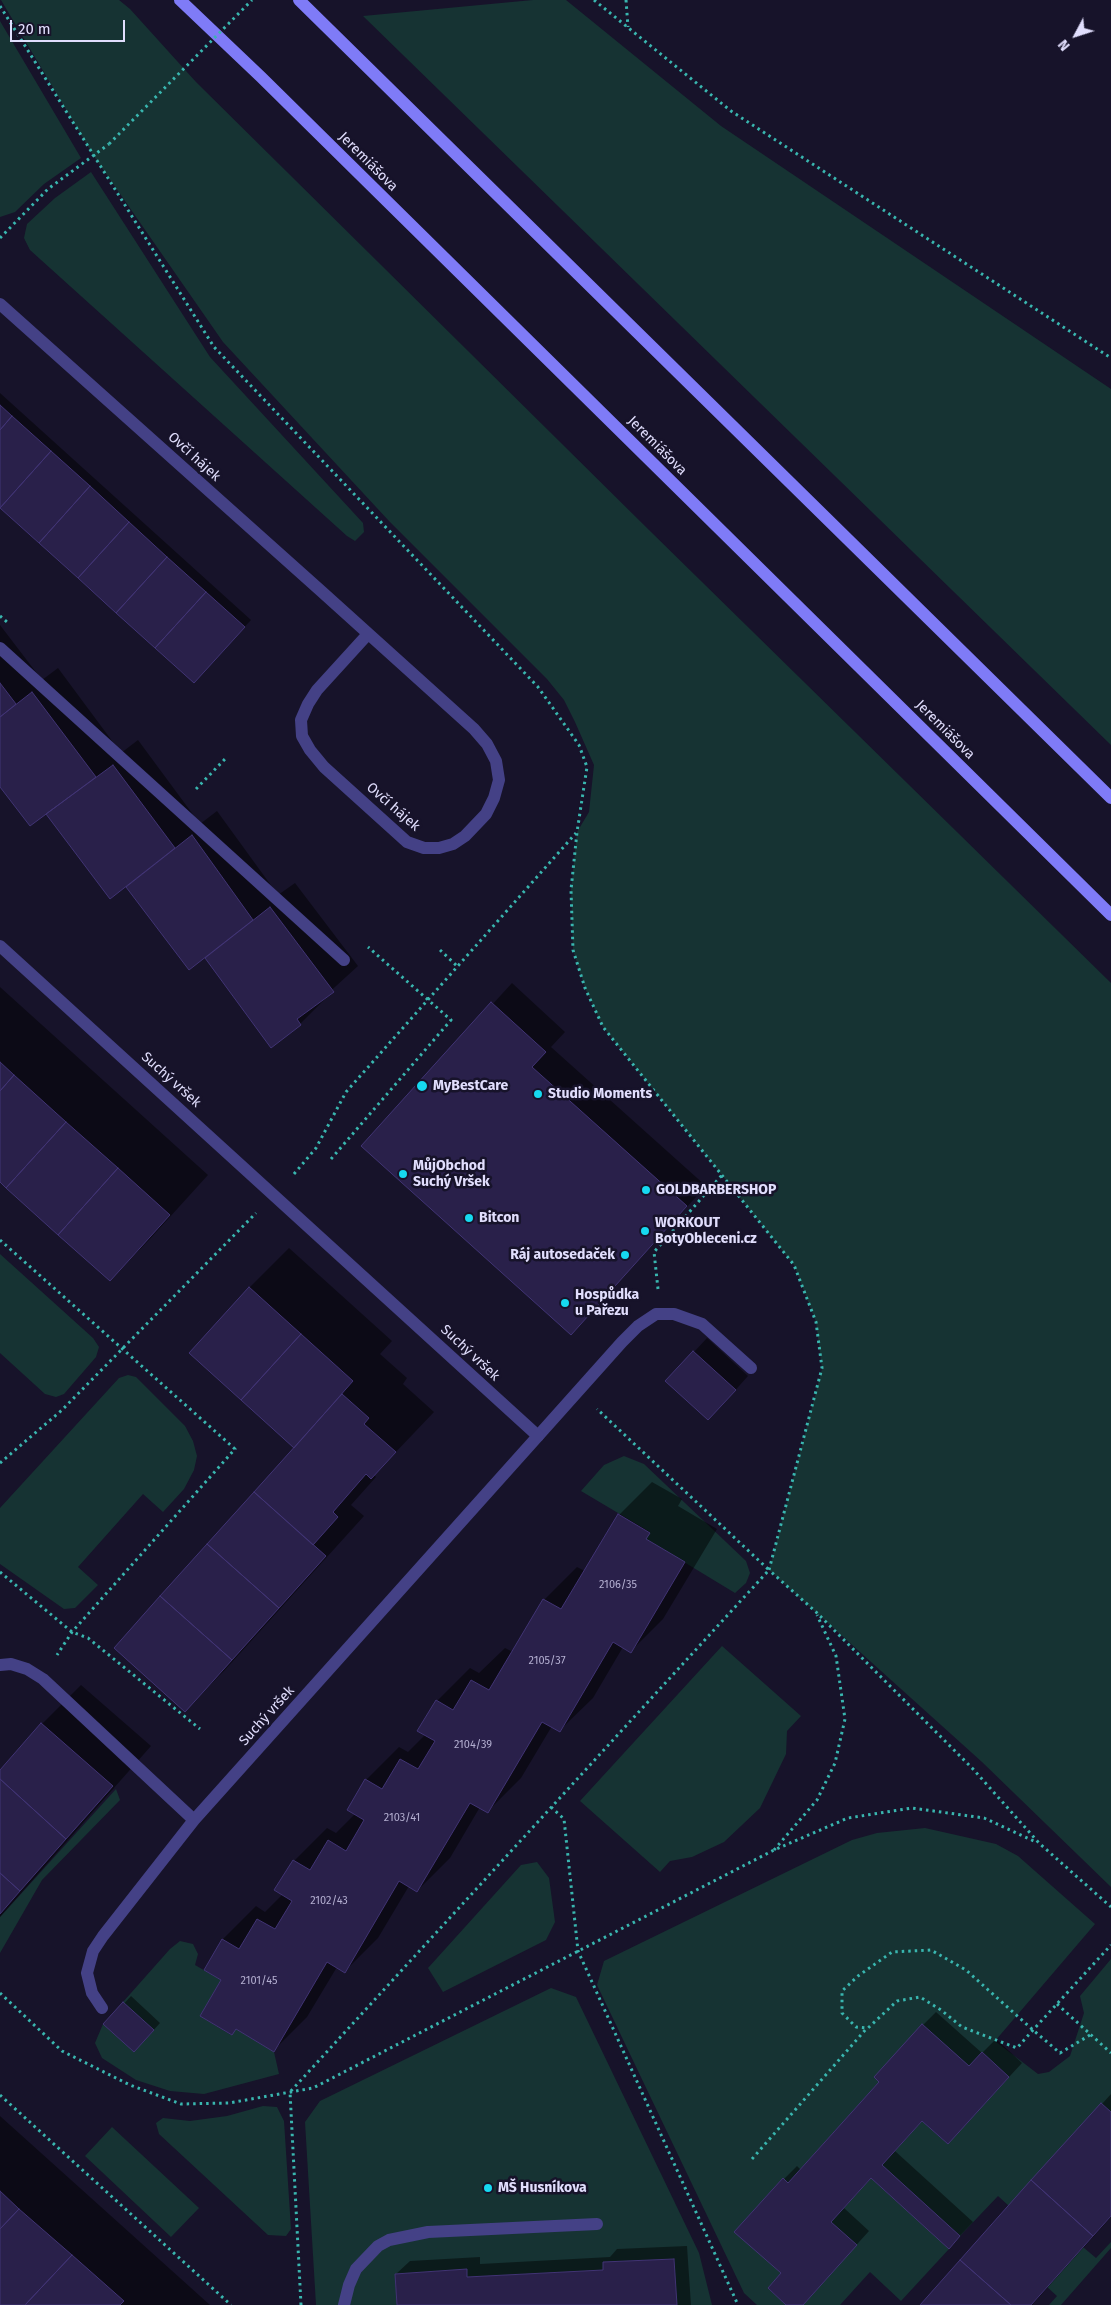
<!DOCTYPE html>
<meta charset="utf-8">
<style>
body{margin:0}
#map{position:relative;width:1111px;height:2305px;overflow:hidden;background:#17132a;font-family:"Fira Sans",sans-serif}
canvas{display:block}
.north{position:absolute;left:1051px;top:10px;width:50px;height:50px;-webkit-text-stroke:4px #17132a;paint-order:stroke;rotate:230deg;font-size:14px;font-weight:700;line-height:20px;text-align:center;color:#e1defd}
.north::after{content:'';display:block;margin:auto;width:18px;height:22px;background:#e1defd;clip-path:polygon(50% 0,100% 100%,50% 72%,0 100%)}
.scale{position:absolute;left:10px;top:20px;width:115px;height:22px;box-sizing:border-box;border:2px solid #e1defd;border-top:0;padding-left:6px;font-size:15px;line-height:18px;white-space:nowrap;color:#e1defd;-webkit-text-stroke:4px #17132a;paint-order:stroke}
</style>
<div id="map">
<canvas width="1111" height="2305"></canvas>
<div class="north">N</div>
<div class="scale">20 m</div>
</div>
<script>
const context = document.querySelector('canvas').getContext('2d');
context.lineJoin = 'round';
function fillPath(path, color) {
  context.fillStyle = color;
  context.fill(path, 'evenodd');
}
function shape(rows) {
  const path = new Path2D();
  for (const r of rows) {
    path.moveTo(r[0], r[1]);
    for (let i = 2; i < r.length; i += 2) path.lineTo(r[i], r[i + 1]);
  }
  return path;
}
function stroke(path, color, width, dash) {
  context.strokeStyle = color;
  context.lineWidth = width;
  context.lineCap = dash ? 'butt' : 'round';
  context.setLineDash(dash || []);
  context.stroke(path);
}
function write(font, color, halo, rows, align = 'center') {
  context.font = font + ' "Fira Sans",sans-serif';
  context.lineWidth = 5;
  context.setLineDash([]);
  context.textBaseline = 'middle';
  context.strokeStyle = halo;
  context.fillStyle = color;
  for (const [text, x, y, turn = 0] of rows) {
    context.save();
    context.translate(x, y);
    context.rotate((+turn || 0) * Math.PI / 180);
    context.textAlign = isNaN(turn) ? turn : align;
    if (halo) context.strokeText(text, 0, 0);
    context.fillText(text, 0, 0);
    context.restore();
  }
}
fillPath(shape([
 [1,0,119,0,130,9,196,82,649,530,1111,983,1111,1887,982,1762,769,1570,822,1369,816,1322,794,1265,603,1027,585,988,573,950,571,890,577,832,589,812,594,765,575,722,564,700,547,679,389,521,223,342,93,155],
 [533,0,566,0,721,126,1111,389,1111,745,363,16],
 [0,21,81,158,44,184,15,212,0,217],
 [91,172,210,357,363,523,364,532,355,541,347,536,30,250,24,238,27,224,55,198],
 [0,1254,93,1338,99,1347,96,1357,64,1394,56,1397,45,1394,0,1353],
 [128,1375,136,1377,185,1426,193,1441,197,1456,194,1470,184,1489,163,1512,143,1494,78,1567,98,1585,75,1608,64,1609,0,1564,0,1508,119,1378],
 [624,1456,644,1464,746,1561,750,1573,746,1583,735,1593,646,1539,650,1532,581,1491,604,1465],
 [722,1646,801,1716,787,1731,786,1754,760,1808,724,1842,692,1857,670,1861,660,1872,580,1801],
 [116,1789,120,1800,42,1880,0,1953,0,1917],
 [925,1828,996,1844,1018,1856,1095,1924,995,2041,1038,2074,1049,2072,1070,2056,1084,2013,1080,1996,1111,1959,1111,2112,1102,2104,1009,2206,998,2196,960,2236,882,2165,922,2121,948,2144,1009,2077,982,2052,969,2066,874,2077,879,2082,788,2183,782,2179,735,2231,781,2273,768,2288,786,2305,757,2305,744,2293,597,1985,604,1961,852,1840,877,1833],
 [537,1862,549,1878,555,1922,546,1940,443,1992,428,1968,521,1865],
 [180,1941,193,1944,198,1954,195,1965,221,1980,200,2016,231,2035,236,2029,274,2052,279,2074,204,2094,170,2091,136,2080,102,2058,95,2043,103,2024,134,2052,154,2030,123,2002,170,1949],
 [551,1988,576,1997,699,2253,712,2305,677,2305,674,2259,603,2262,603,2270,467,2277,467,2269,395,2274,397,2305,316,2305,305,2122,320,2101],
 [263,2106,277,2107,284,2121,291,2229,286,2236,268,2235,159,2134,156,2123,163,2118,190,2121,227,2116],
 [112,2127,199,2208,171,2237,85,2156],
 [871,2178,949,2249,901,2301,870,2272,840,2305,803,2305,856,2245,831,2222],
 [1111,2242,1111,2248,1061,2305,1049,2305,1057,2296,1047,2287,1083,2247,1096,2258]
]), '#163333');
fillPath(shape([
 [0,393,251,620,200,675,0,506],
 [0,625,42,680,58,668,121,753,138,740,200,824,217,811,278,895,295,883,358,966,324,997,325,999,300,1024,272,1046,205,956,189,968,127,885,47,813,0,785],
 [512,983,565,1032,551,1047,706,1186,571,1334,363,1146],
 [0,987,208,1175,149,1240,110,1280,0,1181],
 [289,1248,392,1341,380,1354,407,1378,403,1384,434,1412,374,1475,376,1477,351,1505,364,1516,224,1671,185,1710,295,1448,190,1353,250,1287],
 [707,1338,748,1376,722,1405,694,1352],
 [652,1482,682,1499,678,1506,717,1529,663,1619,630,1652,623,1647,593,1698,560,1730,552,1726,521,1778,488,1811,480,1807,450,1858,417,1891,409,1886,378,1938,345,1971,337,1967,307,2017,274,2050,223,1979,205,1969,223,1939,256,1906,265,1912,283,1894,294,1861,327,1828,336,1833,356,1813,366,1780,399,1747,408,1752,426,1734,437,1701,470,1668,479,1673,505,1648,513,1652,544,1600,577,1567,585,1571,619,1515],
 [81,1685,151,1746,0,1917,0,1771,42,1724],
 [131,1996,160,2023,141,2044,105,2024],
 [936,2012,982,2053,996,2039,1022,2063,961,2129,923,2120,895,2151,973,2222,949,2247,872,2177,844,2208,869,2231,802,2305,788,2305,784,2179,797,2166,801,2170,881,2082,923,2025],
 [1111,2094,1111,2217,1032,2305,921,2305],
 [0,2116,210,2305,0,2305],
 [687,2246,691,2305,398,2305,396,2274,410,2261,480,2257,480,2264,610,2257,617,2249]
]), '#0007');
const building = shape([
 [0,405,12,416,0,430,0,405],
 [12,416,51,451,0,508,0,430,12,416],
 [51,451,90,486,39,543,0,508,51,451],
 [90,486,129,522,78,578,39,543,90,486],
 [129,522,167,557,116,613,78,578,129,522],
 [167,557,206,592,155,648,116,613,167,557],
 [206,592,245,627,194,683,155,648,206,592],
 [0,683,16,704,0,717,0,683],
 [32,692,96,777,30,826,0,787,0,717,32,692],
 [113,765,175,848,110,899,46,814,113,765],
 [192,835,253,920,189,970,126,887,192,835],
 [270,907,334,992,297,1019,301,1025,271,1048,205,958,270,907],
 [491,1002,546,1052,532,1067,687,1206,571,1335,361,1146,491,1002],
 [0,1062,14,1075,0,1091,0,1062],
 [14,1075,66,1122,6,1188,0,1182,0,1091,14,1075],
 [66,1122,118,1168,58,1235,6,1188,66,1122],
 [118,1168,170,1215,110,1281,58,1235,118,1168],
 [249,1287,301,1334,241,1400,189,1353,249,1287],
 [301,1334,353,1381,294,1448,241,1400,301,1334],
 [693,1351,736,1390,708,1420,665,1381,693,1351],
 [342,1394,369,1418,364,1424,396,1452,371,1479,366,1474,333,1512,338,1517,313,1545,254,1492,342,1394],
 [254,1492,326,1556,279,1608,207,1544,254,1492],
 [618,1514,650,1533,646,1539,685,1562,631,1653,613,1642,560,1732,542,1722,488,1813,470,1803,417,1892,399,1881,345,1973,327,1962,274,2052,236,2029,232,2035,200,2016,221,1980,204,1970,222,1939,239,1949,257,1919,275,1929,292,1901,274,1890,293,1860,310,1870,328,1840,346,1851,364,1820,347,1810,365,1779,382,1789,400,1759,418,1769,435,1741,417,1731,436,1700,453,1710,471,1680,489,1690,543,1599,561,1609,618,1514],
 [207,1544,279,1608,232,1660,160,1596,207,1544],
 [160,1596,232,1660,185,1712,114,1648,160,1596],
 [41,1723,113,1786,66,1839,0,1779,0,1770,41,1723],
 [0,1779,66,1839,20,1891,0,1873,0,1779],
 [0,1873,20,1891,0,1914,0,1873],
 [123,2002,154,2030,134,2052,103,2024,123,2002],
 [922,2024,969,2066,982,2052,1009,2077,948,2144,922,2121,882,2165,960,2236,949,2249,871,2178,831,2222,857,2245,803,2305,786,2305,768,2288,781,2273,734,2232,783,2178,788,2183,879,2082,874,2077,922,2024],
 [1101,2103,1111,2112,1111,2216,1093,2236,1031,2180,1101,2103],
 [1031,2180,1093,2236,1031,2305,1011,2305,960,2260,1031,2180],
 [0,2191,19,2209,0,2229,0,2191],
 [19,2209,72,2255,25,2305,0,2305,0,2229,19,2209],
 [72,2255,124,2301,120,2305,25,2305,72,2255],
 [674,2259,677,2305,397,2305,395,2274,467,2269,467,2277,603,2270,603,2262,674,2259],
 [960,2260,1011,2305,920,2305,960,2260]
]);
fillPath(building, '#29204a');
stroke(building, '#413474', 1);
stroke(shape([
 [594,0,731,111,1111,358],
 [626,0,628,27],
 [0,6,214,347,538,687,579,745,587,767,577,832,571,890,573,950,585,988,603,1027,794,1265,816,1322,822,1368,769,1570,816,1612,973,1769,1039,1843,1111,1907],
 [0,238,48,189,109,144],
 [0,616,7,622],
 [196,789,225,759],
 [440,950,457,966],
 [331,1159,451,1020,368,947],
 [294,1174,316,1148,346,1092,576,833],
 [0,1240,235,1449,72,1632,57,1655],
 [658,1289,654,1252,722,1175],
 [0,1463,62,1410,256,1213],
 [0,1572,72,1632,88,1638,200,1729],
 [551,1807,564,1819,578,1951,738,2305],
 [774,1850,817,1800,835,1763,845,1719,836,1656,817,1615],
 [0,1993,62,2051,130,2085,181,2104,229,2103,313,2088,774,1850,848,1818,912,1808,984,1818,1036,1842],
 [1057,2004,1111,2053],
 [1090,2035,1060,2053,1033,2030,966,1970,931,1950,892,1952,858,1976,842,1991,842,2013,856,2027,868,2028,897,2001,920,1997,941,2010,962,2027,1017,2048,1033,2030,1111,1945],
 [0,2095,231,2305],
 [752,2159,867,2028],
 [301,2305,290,2092,769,1570,597,1409]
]), '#39b6af', 3, [2.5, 4]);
stroke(shape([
 [0,648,344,960],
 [538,1436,622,1342,638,1326,656,1314,674,1314,702,1324,751,1368],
 [344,2305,349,2285,356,2269,378,2246,389,2240,428,2232,597,2224]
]), '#444186', 12);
stroke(shape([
 [0,304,321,591,474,729,487,744,496,761,499,780,494,798,486,814,465,836,453,844,439,848,424,848,407,842,324,767,310,750,302,736,301,720,308,704,317,690,368,634],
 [0,946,538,1436,194,1820,103,1936,93,1951,87,1973,92,1993,102,2008],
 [0,1665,11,1664,27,1669,43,1679,194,1820]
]), '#444186', 12);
stroke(shape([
 [180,0,261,77,1111,915],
 [299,0,1111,798]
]), '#7f7bf7', 12);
stroke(shape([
 [109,144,252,0]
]), '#39b6af', 3, [2.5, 4]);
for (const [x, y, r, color] of [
 [422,1086,6,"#16d9f0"],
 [538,1094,5,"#16d9f0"],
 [403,1174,5,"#16d9f0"],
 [646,1190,5,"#16d9f0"],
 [469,1218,5,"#16d9f0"],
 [645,1231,5,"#16d9f0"],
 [625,1255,5,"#16d9f0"],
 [565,1303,5,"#16d9f0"],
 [488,2188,5,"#16d9f0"]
]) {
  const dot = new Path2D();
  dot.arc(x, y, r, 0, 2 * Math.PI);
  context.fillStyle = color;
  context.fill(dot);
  stroke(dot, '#17132a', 2);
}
write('11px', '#b3aed0', null, [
 ["2106/35",618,1585],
 ["2105/37",547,1661],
 ["2104/39",473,1745],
 ["2103/41",402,1818],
 ["2102/43",329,1901],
 ["2101/45",259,1981]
]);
write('14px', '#e1defd', '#17132a', [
 ["Jeremiášova",368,162,45],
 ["Jeremiášova",657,446,45],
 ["Ovčí hájek",194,457,42],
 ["Jeremiášova",945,730,45],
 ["Ovčí hájek",393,807,41],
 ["Suchý vršek",171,1080,42],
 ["Suchý vršek",470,1353,43],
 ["Suchý vršek",267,1716,-48]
]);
write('bold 14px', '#e1defd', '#17132a', [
 ["MyBestCare",433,1086],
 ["Studio Moments",548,1094],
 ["MůjObchod",413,1166],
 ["Suchý Vršek",413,1182],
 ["GOLDBARBERSHOP",656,1190],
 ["Bitcon",479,1218],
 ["WORKOUT",655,1223],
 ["BotyObleceni.cz",655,1239],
 ["Ráj autosedaček",615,1255,"right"],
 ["Hospůdka",575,1295],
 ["u Pařezu",575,1311],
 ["MŠ Husníkova",498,2188]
], 'left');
</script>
